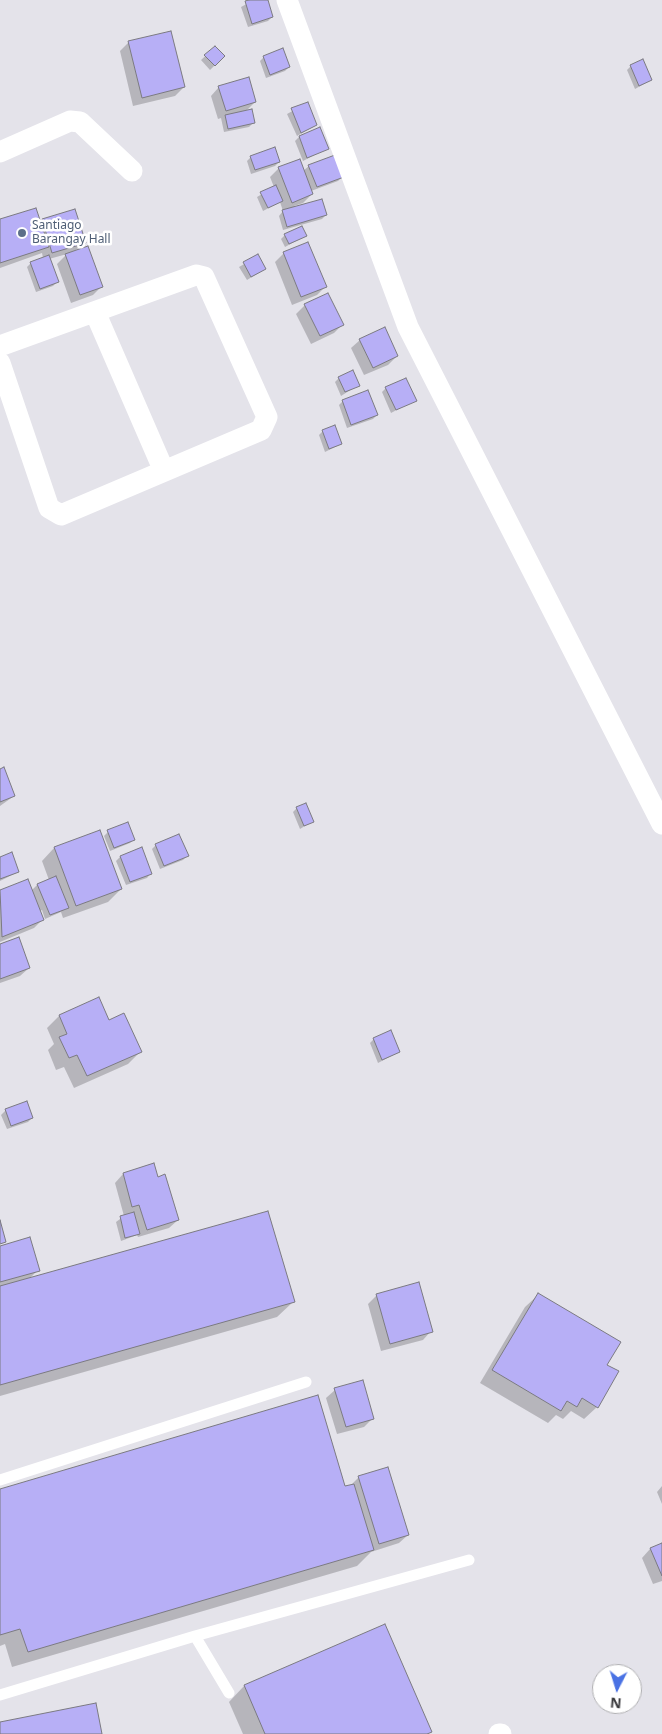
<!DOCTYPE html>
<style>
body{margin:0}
#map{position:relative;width:662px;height:1734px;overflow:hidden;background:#e4e3ea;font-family:"Noto Sans",sans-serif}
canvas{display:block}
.north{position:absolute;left:592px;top:1664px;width:50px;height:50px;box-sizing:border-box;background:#fff;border:1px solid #afafb1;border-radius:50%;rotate:185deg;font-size:14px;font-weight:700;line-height:20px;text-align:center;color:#38383b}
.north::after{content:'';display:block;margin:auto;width:18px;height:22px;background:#4a72e4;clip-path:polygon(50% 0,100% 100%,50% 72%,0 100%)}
</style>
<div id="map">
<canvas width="662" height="1734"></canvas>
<div class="north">N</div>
</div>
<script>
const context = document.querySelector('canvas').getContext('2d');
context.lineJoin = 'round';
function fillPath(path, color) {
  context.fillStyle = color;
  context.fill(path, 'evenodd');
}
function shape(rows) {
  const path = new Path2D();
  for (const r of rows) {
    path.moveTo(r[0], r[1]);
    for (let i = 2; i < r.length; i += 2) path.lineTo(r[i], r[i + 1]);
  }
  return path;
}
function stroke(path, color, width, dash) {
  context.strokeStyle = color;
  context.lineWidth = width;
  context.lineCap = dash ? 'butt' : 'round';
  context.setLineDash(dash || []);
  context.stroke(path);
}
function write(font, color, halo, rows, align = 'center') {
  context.font = font + ' "Noto Sans",sans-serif';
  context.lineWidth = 5;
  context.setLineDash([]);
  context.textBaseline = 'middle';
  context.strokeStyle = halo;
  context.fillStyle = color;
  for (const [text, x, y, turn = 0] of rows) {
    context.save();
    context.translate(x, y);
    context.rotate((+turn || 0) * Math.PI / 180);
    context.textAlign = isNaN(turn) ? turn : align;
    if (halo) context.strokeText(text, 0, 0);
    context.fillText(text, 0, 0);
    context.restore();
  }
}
fillPath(shape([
 [254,0,266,0,272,17,268,21,248,27,241,7],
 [170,33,184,87,175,96,133,106,120,51,128,43],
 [215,47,224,56,210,70,201,60],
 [264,57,289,67,285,71,266,78,260,61],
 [631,66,651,80,635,89,627,70],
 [219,87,255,102,246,111,254,122,249,127,224,132,221,118,218,119,211,96],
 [307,103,316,125,297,136,287,114],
 [320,129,328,148,303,161,295,141,299,137],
 [251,157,279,162,275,166,251,174,247,161],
 [309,166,342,177,338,181,311,191,312,194,303,203,294,206,326,215,322,219,283,230,279,216,283,211,280,202,263,211,257,197,274,187,270,177,279,168,303,171],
 [74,210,84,242,74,252,101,287,93,295,71,303,57,264,67,254,49,259,57,282,53,286,36,292,27,267,31,263,43,258,42,253,0,268,0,221,40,223],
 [285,235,305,236,285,247,281,239],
 [284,253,325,287,317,295,292,305,275,262],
 [258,256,265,269,247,280,239,267],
 [305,305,343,324,334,333,311,344,296,314],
 [360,340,397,356,388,365,364,375,351,348],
 [339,378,358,385,341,396,335,382],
 [386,388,415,400,391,413,382,392],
 [343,401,377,415,373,419,347,428,339,405],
 [323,431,341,444,325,452,319,435],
 [0,770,14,796,0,806],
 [297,808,313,821,300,829,293,812],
 [128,824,134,839,130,843,110,851,104,836,108,832],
 [156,845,187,856,183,860,160,869,152,849],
 [54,848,121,889,108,902,63,918,61,912,45,919,42,910,40,911,43,919,34,928,0,942,0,892,28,881,32,890,37,885,49,880,42,861],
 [120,857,151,873,147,878,126,885,116,861],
 [0,858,18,872,0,881],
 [0,945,29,968,20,976,0,983],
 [59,1016,108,1021,140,1052,128,1064,74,1088,64,1067,56,1070,48,1050,54,1044,47,1028],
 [374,1039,399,1052,378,1063,370,1043],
 [6,1110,32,1118,28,1122,7,1129,1,1115],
 [153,1165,157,1178,178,1220,169,1228,138,1237,137,1235,121,1241,116,1222,124,1216,115,1183,123,1174],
 [0,1247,38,1270,29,1279,293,1302,277,1317,0,1396],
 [377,1295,431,1331,423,1340,381,1351,368,1304],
 [538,1295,605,1365,597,1407,584,1419,571,1411,563,1419,556,1415,548,1423,480,1383,525,1307],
 [335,1390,373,1418,364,1427,337,1434,326,1398],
 [359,1477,408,1535,399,1543,371,1552,357,1566,12,1667,5,1644,0,1646,0,1490,350,1486],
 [662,1486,662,1504,657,1492],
 [662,1544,662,1581,653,1584,642,1558,650,1549],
 [384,1626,430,1732,428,1734,243,1734,229,1702,244,1686]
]), '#0003');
const building = shape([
 [249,0,268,0,273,17,252,24,245,1,249,0],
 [171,31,185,87,142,98,128,41,171,31],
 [215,46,225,56,215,66,204,55,215,46],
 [283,48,290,67,270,75,263,56,283,48],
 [643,59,652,80,639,86,630,65,643,59],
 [249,77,256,102,226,111,218,86,249,77],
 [308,102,317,125,301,133,291,108,308,102],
 [252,109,255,123,228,129,225,115,252,109],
 [320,127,329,149,307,158,299,136,320,127],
 [275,147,280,162,255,170,250,156,275,147],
 [335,155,344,177,317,187,308,165,335,155],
 [300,159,313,194,292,203,278,167,300,159],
 [276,185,283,201,268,208,260,192,276,185],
 [322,199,327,215,287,227,282,210,322,199],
 [36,208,49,247,0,263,0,219,36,208],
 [75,209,86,243,52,253,42,219,75,209],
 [302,226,307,236,289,244,284,234,302,226],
 [308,242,327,287,301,297,283,252,308,242],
 [88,246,103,287,80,295,65,254,88,246],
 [258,254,266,269,251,277,243,262,258,254],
 [49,255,59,282,40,289,30,262,49,255],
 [328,293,344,325,320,336,304,304,328,293],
 [385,327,398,356,373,368,359,339,385,327],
 [353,370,360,386,345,392,338,377,353,370],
 [406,378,417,401,396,410,385,387,406,378],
 [368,390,378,415,351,425,342,400,368,390],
 [335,425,342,444,329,449,322,430,335,425],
 [4,767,15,796,0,802,0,769,4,767],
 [306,803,314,822,304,826,296,807,306,803],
 [128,822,135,840,114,848,107,830,128,822],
 [100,830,122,889,76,906,54,847,100,830],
 [179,834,189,856,164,866,155,844,179,834],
 [142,847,152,874,130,882,120,856,142,847],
 [12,852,19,872,0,879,0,857,12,852],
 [56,876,69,908,50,915,37,884,56,876],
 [28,879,44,920,2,937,0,890,28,879],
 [19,937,30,968,0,979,0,944,19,937],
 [99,997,109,1020,124,1013,142,1052,87,1076,77,1055,69,1058,59,1037,67,1034,59,1015,99,997],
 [391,1030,400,1052,382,1060,373,1038,391,1030],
 [27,1101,33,1118,11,1126,5,1109,27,1101],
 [154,1163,158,1177,165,1174,179,1220,147,1230,139,1205,132,1207,123,1173,154,1163],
 [268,1211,295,1302,0,1385,0,1286,268,1211],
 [134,1212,140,1234,125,1238,120,1216,134,1212],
 [0,1220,6,1242,0,1244,0,1220],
 [30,1237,40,1271,0,1282,0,1246,30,1237],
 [419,1282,433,1332,390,1344,376,1294,419,1282],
 [538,1293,621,1342,607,1365,619,1371,598,1408,582,1398,577,1407,567,1401,561,1411,492,1370,538,1293],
 [363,1380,374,1419,346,1427,334,1388,363,1380],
 [318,1395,345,1486,354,1484,374,1550,28,1652,20,1629,0,1635,0,1489,318,1395],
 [388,1467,409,1535,379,1544,358,1476,388,1467],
 [662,1543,662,1576,650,1548,662,1543],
 [385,1624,432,1732,427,1734,265,1734,244,1685,385,1624],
 [96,1703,102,1734,0,1734,0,1722,96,1703]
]);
fillPath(building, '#b7aff6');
stroke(building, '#7b7a81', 1);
stroke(shape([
 [0,1480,306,1382],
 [195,1636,229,1693],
 [0,1695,195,1636,469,1560]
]), '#fff', 11);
stroke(shape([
 [287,0,408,327,662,824],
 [0,152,70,121,80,122,132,171],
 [95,312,164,471],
 [0,346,196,275,204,277,267,417,261,430,61,515,49,508,0,363],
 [499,1734,501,1734]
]), '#fff', 21);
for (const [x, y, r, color] of [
 [22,233,5,"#5c6f8a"]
]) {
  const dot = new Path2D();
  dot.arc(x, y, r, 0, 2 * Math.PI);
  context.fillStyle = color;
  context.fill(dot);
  stroke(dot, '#fff', 2);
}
write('12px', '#4e5e75', '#fff', [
 ["Santiago",32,226],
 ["Barangay Hall",32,240]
], 'left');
</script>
